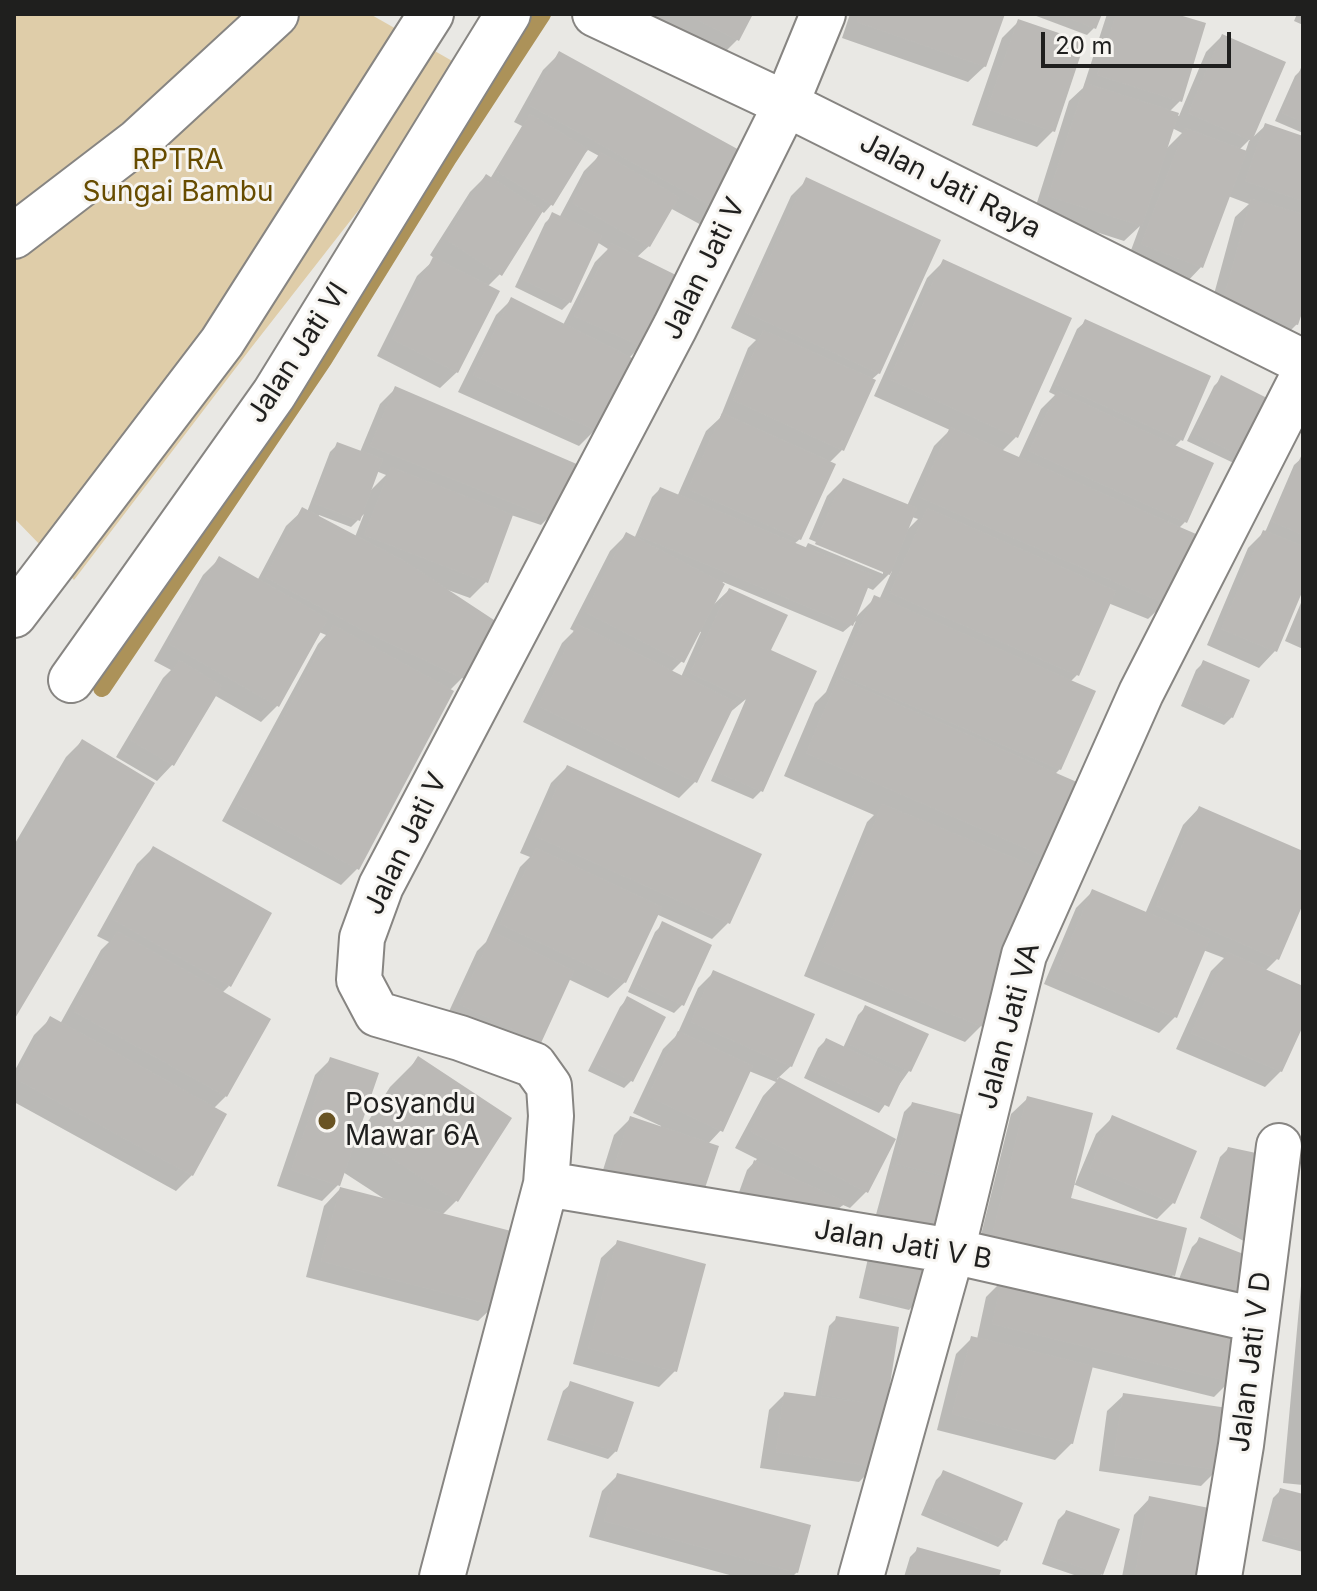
<!DOCTYPE html>
<style>
body{margin:0}
#map{position:relative;width:1317px;height:1591px;overflow:hidden;background:#e9e8e4;font-family:Inter,sans-serif}
canvas{display:block}
.frame{position:absolute;inset:0;border:16px solid #1f1f1e;pointer-events:none}
.scale{position:absolute;left:1041px;top:32px;width:190px;height:36px;box-sizing:border-box;border:4px solid #1f1f1e;border-top:0;padding-left:10px;font-size:24px;line-height:28px;white-space:nowrap;color:#1f1f1e;-webkit-text-stroke:6px #f7f5f1;paint-order:stroke}
</style>
<div id="map">
<canvas width="1317" height="1591"></canvas>
<div class="frame"></div>
<div class="scale">20 m</div>
</div>
<script>
const context = document.querySelector('canvas').getContext('2d');
context.lineJoin = 'round';
function fillPath(path, color) {
  context.fillStyle = color;
  context.fill(path, 'evenodd');
}
function shape(rows) {
  const path = new Path2D();
  for (const r of rows) {
    path.moveTo(r[0], r[1]);
    for (let i = 2; i < r.length; i += 2) path.lineTo(r[i], r[i + 1]);
  }
  return path;
}
function stroke(path, color, width, dash) {
  context.strokeStyle = color;
  context.lineWidth = width;
  context.lineCap = dash ? 'butt' : 'round';
  context.setLineDash(dash || []);
  context.stroke(path);
}
function write(font, color, halo, rows, align = 'center') {
  context.font = font + ' Inter,sans-serif';
  context.lineWidth = 6;
  context.setLineDash([]);
  context.textBaseline = 'middle';
  context.strokeStyle = halo;
  context.fillStyle = color;
  for (const [text, x, y, turn = 0] of rows) {
    context.save();
    context.translate(x, y);
    context.rotate((+turn || 0) * Math.PI / 180);
    context.textAlign = isNaN(turn) ? turn : align;
    if (halo) context.strokeText(text, 0, 0);
    context.fillText(text, 0, 0);
    context.restore();
  }
}
fillPath(shape([
 [14,14,370,14,468,70,251,348,74,580,14,518]
]), '#dfcda9');
fillPath(shape([
 [639,14,751,14,737,40,721,56],
 [850,14,1003,14,985,66,968,82,842,38],
 [1031,14,1100,14,1095,27,1087,35],
 [1107,14,1176,14,1180,101,1169,112,1179,116,1206,52,1222,36,1250,139,1239,150,1245,153,1249,141,1266,125,1303,138,1303,302,1297,324,1280,341,1207,320,1235,217,1249,204,1228,196,1202,266,1186,283,1127,261,1140,226,1124,241,1034,212,1069,101,1083,88],
 [1172,128,1182,133,1164,151],
 [1297,14,1303,14,1303,25,1294,21],
 [1018,22,1053,131,1037,147,972,125,1002,38],
 [559,54,749,158,705,227,670,208,649,246,636,258,641,346,628,359,595,430,579,446,458,392,496,315,512,299,563,325,595,262,608,249,597,242,570,302,562,310,515,287,545,223,553,215,559,218,584,171,599,156,588,150,579,159,551,205,544,213,541,211,500,274,487,287,497,292,457,372,440,388,377,356,417,276,435,259,430,255,470,192,486,176,490,179,522,126,514,122,543,70],
 [1303,68,1303,133,1275,121,1295,76],
 [807,180,879,373,871,380,842,450,829,463,800,539,794,544,805,549,808,543,883,574,883,570,809,539,827,496,843,480,907,506,934,446,950,430,874,396,927,278,943,262,1016,437,1001,452,1018,459,1041,409,1055,395,1049,392,1077,329,1085,322,1181,440,1174,447,1185,522,1178,529,1165,603,1148,619,1108,603,1077,675,1070,682,1060,769,1055,774,1084,787,981,1026,965,1042,804,976,867,822,874,815,784,776,815,703,826,692,856,621,843,632,723,582,709,609,729,590,768,651,761,791,753,799,711,781,746,699,728,714,695,782,679,798,523,722,562,643,574,631,570,629,610,551,626,535,634,539,652,497,660,489,677,497,706,431,720,418,748,348,756,340,731,328,791,196],
 [912,517,918,519,905,532],
 [892,571,879,600,875,598,854,619,866,587,873,590],
 [698,631,701,632,681,677,671,672,682,661],
 [1222,378,1274,404,1240,466,1187,441,1214,386],
 [396,388,549,517,541,525,511,515,486,582,470,598,445,589,463,677,449,691,452,692,357,869,341,885,222,821,318,644,326,635,319,632,277,706,261,722,214,695,173,764,157,781,116,757,163,678,171,670,154,661,203,575,219,559,257,581,286,526,303,510,307,512,330,452,338,444,360,452,380,404],
 [376,471,386,475,369,492],
 [364,514,355,537,318,518,319,515,351,527],
 [1303,457,1303,585,1275,651,1259,668,1207,645,1248,548,1266,530,1294,465],
 [1303,598,1303,649,1285,641],
 [1204,662,1232,717,1224,725,1181,706,1196,670],
 [82,741,14,1015,14,845,66,757],
 [567,767,728,923,712,939,656,914,625,982,608,998,568,979,539,1042,523,1058,445,1020,477,951,486,942,520,867,530,857,520,853,551,783],
 [1199,808,1303,854,1303,899,1277,959,1265,971,1303,988,1303,1021,1281,1071,1265,1087,1176,1049,1211,971,1224,958,1203,950,1175,1017,1159,1033,1044,984,1076,908,1093,891,1145,914,1183,825],
 [153,848,229,986,222,993,226,1096,214,1108,192,1175,176,1191,14,1102,14,1072,34,1035,50,1019,60,1024,101,950,109,942,97,936,137,864],
 [663,924,682,1005,674,1013,628,992,655,932],
 [714,972,791,1066,777,1079,894,1140,866,1192,850,1208,843,1205,837,1210,733,1209,747,1170,757,1159,735,1148,763,1096,776,1082,749,1071,721,1130,708,1144,717,1147,598,1186,614,1135,630,1119,660,1128,661,1126,633,1113,663,1049,677,1035,698,988],
 [627,999,632,1080,624,1088,588,1071,620,1007],
 [866,1007,926,1035,909,1071,879,1113,804,1078,818,1048,826,1040,843,1048,858,1015],
 [331,1059,355,1142,390,1087,418,1059,457,1200,442,1215,495,1305,478,1321,306,1277,324,1206,340,1189,386,1200,343,1172,338,1185,322,1201,277,1186,315,1075],
 [1028,1098,1073,1183,1075,1184,1096,1134,1112,1118,1173,1203,1157,1219,1073,1184,1069,1199,1173,1275,1157,1292,977,1251,1011,1114],
 [912,1104,952,1177,871,1233,904,1112],
 [1228,1149,1257,1248,1200,1218,1220,1157],
 [1200,1239,1260,1262,1172,1296,1192,1247],
 [618,1242,675,1371,659,1387,573,1364,601,1258],
 [869,1254,917,1302,909,1310,859,1298],
 [1303,1264,1303,1485,1283,1483],
 [1002,1281,1230,1381,1214,1397,1091,1367,1072,1443,1055,1460,937,1430,956,1354,972,1338,977,1339,986,1297],
 [837,1318,897,1329,875,1466,859,1482,760,1468,769,1410,785,1394,815,1398,829,1326],
 [571,1384,616,1451,608,1459,547,1440,563,1391],
 [1124,1395,1217,1470,1201,1486,1099,1471,1107,1411],
 [943,1473,1006,1539,998,1547,921,1515,936,1480],
 [618,1475,797,1572,792,1577,737,1577,589,1537,602,1491],
 [1281,1490,1303,1496,1303,1552,1262,1541,1273,1498],
 [1150,1498,1204,1577,1122,1577,1134,1515],
 [1066,1512,1102,1574,1098,1577,1080,1577,1042,1564,1058,1520],
 [918,1549,997,1577,904,1577,910,1557]
]), '#0003');
stroke(shape([
 [102,688,323,360,448,158,542,14]
]), '#ac9259', 18);
fillPath(shape([
 [686,14,753,14,739,41],
 [859,14,1005,14,986,67,857,22],
 [1059,14,1102,14,1096,29],
 [1116,14,1176,14,1206,23,1182,102,1097,75],
 [1018,19,1085,42,1055,132,987,109],
 [1222,34,1286,62,1252,141,1188,113],
 [559,51,752,157,722,212,529,105],
 [1303,63,1303,122,1282,113],
 [1085,83,1179,113,1142,226,1048,196],
 [530,114,588,149,553,206,496,171],
 [1265,123,1303,136,1303,201,1245,181],
 [1185,128,1247,151,1203,268,1141,244],
 [600,152,679,197,650,247,572,203],
 [486,174,543,211,502,276,445,239],
 [806,177,941,240,880,374,745,312],
 [1251,199,1303,214,1303,310,1298,325,1222,304],
 [552,212,602,236,571,303,521,279],
 [611,243,682,278,643,347,574,316],
 [433,257,500,291,458,373,392,339],
 [943,259,1072,318,1018,438,889,379],
 [511,297,636,360,597,431,473,375],
 [1085,319,1211,376,1183,441,1055,384],
 [763,330,876,380,844,451,733,400],
 [1221,375,1277,403,1249,460,1194,433],
 [395,386,579,465,550,518,370,446],
 [1057,391,1214,463,1187,523,1029,451],
 [722,413,836,464,801,540,688,489],
 [950,427,1196,534,1166,604,919,497],
 [337,442,383,459,360,521,314,503],
 [1303,452,1303,535,1271,521],
 [391,467,513,515,488,583,364,535],
 [843,478,917,508,890,575,815,544],
 [660,487,873,575,853,626,639,536],
 [302,507,406,562,497,622,464,679,368,633,265,577],
 [927,508,1116,591,1079,676,890,593],
 [1263,530,1303,546,1303,590,1277,652,1221,629],
 [626,532,725,584,684,663,585,612],
 [219,556,328,619,279,707,169,644],
 [729,588,788,615,771,650,817,671,763,792,717,772,747,700,690,673],
 [874,595,1096,691,1061,770,840,675],
 [577,624,736,702,697,783,538,706],
 [333,625,454,691,359,870,237,804],
 [179,660,222,686,174,766,130,740],
 [1203,660,1250,680,1233,718,1188,698],
 [838,678,1086,786,1053,860,806,753],
 [82,739,155,783,14,1020,14,854],
 [567,765,762,854,730,924,535,836],
 [882,804,1046,871,983,1027,819,960],
 [1199,806,1303,851,1303,904,1279,960,1156,906],
 [153,846,272,913,231,987,112,919],
 [536,848,662,907,626,983,500,924],
 [1092,889,1210,939,1177,1018,1059,968],
 [662,921,712,945,684,1006,635,983],
 [117,931,271,1019,227,1097,73,1011],
 [493,932,574,971,541,1043,459,1004],
 [1227,952,1303,986,1303,1026,1282,1072,1191,1033],
 [713,970,815,1014,792,1067,691,1022],
 [627,996,666,1017,633,1082,594,1062],
 [865,1005,929,1034,911,1072,848,1044],
 [50,1016,227,1114,193,1176,16,1079],
 [678,1031,753,1066,723,1132,648,1096],
 [826,1038,904,1075,889,1107,811,1070],
 [418,1056,512,1118,458,1202,364,1140],
 [330,1057,379,1073,340,1186,291,1170],
 [779,1077,896,1139,868,1193,750,1131],
 [1027,1096,1093,1113,1071,1198,1187,1228,1175,1276,1057,1247,1056,1252,992,1235],
 [912,1102,971,1117,954,1178,896,1164],
 [1112,1115,1197,1151,1175,1204,1090,1168],
 [630,1116,719,1146,701,1200,613,1170],
 [1228,1147,1270,1156,1266,1241,1206,1210],
 [754,1160,848,1203,801,1223,740,1201],
 [893,1165,953,1180,939,1240,878,1225],
 [340,1187,515,1232,496,1306,321,1261],
 [1199,1237,1262,1261,1243,1312,1179,1288],
 [617,1240,706,1264,677,1372,588,1348],
 [877,1244,930,1257,918,1303,866,1290],
 [1002,1279,1243,1338,1232,1382,992,1324],
 [836,1316,899,1327,877,1467,776,1452,784,1392,866,1403,821,1394],
 [971,1336,1093,1366,1073,1444,952,1414],
 [570,1381,634,1402,617,1452,554,1432],
 [1123,1393,1228,1408,1219,1470,1114,1455],
 [943,1470,1023,1503,1007,1541,928,1507],
 [617,1473,811,1525,798,1573,604,1521],
 [1280,1488,1303,1494,1303,1543,1268,1534],
 [1149,1496,1219,1510,1206,1577,1152,1577,1135,1574],
 [1066,1510,1120,1529,1103,1575,1049,1556],
 [917,1547,1001,1570,999,1577,909,1577]
]), '#bbb9b6');
const street = shape([
 [595,14,786,104,1303,362],
 [71,680,274,394,508,14],
 [546,1184,952,1251,1256,1320],
 [442,1577,546,1184,551,1116,549,1086,534,1065,460,1038,377,1014,359,980,362,938,381,886,675,327,786,104,823,14],
 [861,1577,952,1251,1024,955,1141,693,1303,376],
 [1219,1577,1241,1445,1279,1146]
]);
const highway = shape([
 [14,236,138,141,276,14],
 [14,615,222,342,431,14]
]);
stroke(street, '#878582', 48);
stroke(highway, '#878582', 48);
stroke(street, '#fff', 44);
stroke(highway, '#fff', 44);
for (const [x, y, r, color] of [
 [327,1121,10,"#695322"]
]) {
  const dot = new Path2D();
  dot.arc(x, y, r, 0, 2 * Math.PI);
  context.fillStyle = color;
  context.fill(dot);
  stroke(dot, '#f7f5f1', 3);
}
write('28px', '#674c00', '#f7f5f1', [
 ["RPTRA",178,161],
 ["Sungai Bambu",178,193]
]);
write('28px', '#1f1f1e', '#f7f5f1', [
 ["Jalan Jati Raya",950,186,27],
 ["Jalan Jati V",704,269,-64],
 ["Jalan Jati VI",298,353,-57],
 ["Jalan Jati V",406,844,-64],
 ["Jalan Jati VA",1009,1026,-75],
 ["Jalan Jati V B",903,1245,10],
 ["Jalan Jati V D",1251,1362,-83]
]);
write('28px', '#1f1f1e', '#f7f5f1', [
 ["Posyandu",345,1105],
 ["Mawar 6A",345,1137]
], 'left');
</script>
